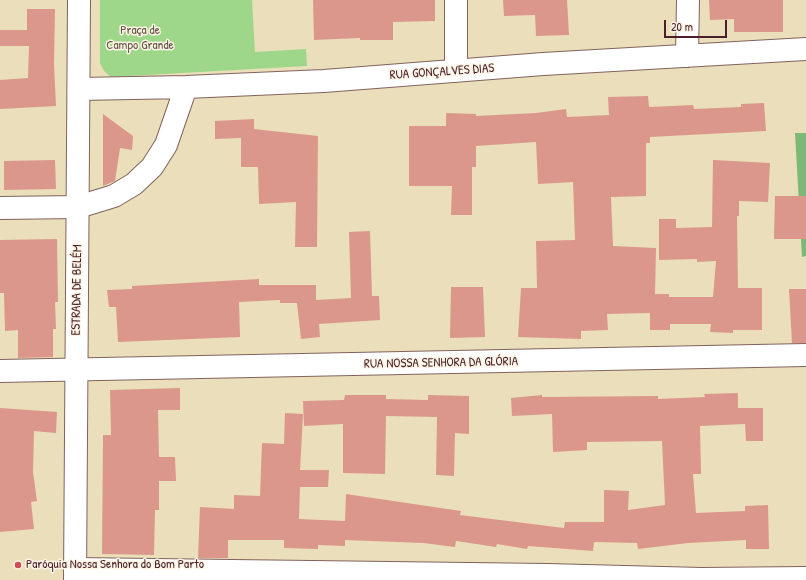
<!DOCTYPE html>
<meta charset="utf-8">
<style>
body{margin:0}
#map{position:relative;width:806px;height:580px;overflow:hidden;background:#eadfba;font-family:"Patrick Hand",sans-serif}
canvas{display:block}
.scale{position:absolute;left:664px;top:20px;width:63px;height:18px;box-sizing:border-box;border:2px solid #4a1f2b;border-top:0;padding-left:5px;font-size:12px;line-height:14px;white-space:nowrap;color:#4a1f2b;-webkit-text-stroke:3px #fcf5e5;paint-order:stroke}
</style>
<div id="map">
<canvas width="806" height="580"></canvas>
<div class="scale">20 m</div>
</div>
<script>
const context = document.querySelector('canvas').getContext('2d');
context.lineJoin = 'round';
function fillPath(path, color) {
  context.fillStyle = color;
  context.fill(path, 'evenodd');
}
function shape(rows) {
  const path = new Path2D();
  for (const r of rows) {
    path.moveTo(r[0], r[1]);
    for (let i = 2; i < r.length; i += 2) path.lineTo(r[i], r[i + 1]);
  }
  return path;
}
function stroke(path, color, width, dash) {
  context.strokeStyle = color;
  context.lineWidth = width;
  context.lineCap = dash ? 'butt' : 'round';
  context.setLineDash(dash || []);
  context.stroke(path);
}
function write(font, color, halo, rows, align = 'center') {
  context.font = font + ' "Patrick Hand",sans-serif';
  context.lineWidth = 3;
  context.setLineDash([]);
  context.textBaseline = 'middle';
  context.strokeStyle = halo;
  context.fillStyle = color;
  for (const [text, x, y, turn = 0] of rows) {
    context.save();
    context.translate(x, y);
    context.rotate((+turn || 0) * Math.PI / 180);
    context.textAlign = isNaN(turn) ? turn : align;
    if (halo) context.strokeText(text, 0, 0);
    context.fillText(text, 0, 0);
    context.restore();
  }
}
fillPath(shape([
 [100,0,252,0,255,52,306,49,307,66,111,77,104,71,100,63]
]), '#9ed78a');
fillPath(shape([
 [795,133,806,133,806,256,802,257]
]), '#7eb876');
fillPath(shape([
 [313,0,435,0,435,21,393,22,393,40,360,40,360,38,314,40],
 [503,0,567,0,569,35,536,36,535,15,504,16],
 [709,0,783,0,783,32,734,32,734,19,710,20],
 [27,9,55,9,54,64,56,106,0,109,0,80,28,78,29,46,0,46,0,30,27,30],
 [648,96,649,107,693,105,694,109,741,107,741,104,764,103,766,131,650,137,650,143,646,143,646,196,611,197,613,246,656,248,655,294,669,294,669,297,713,297,716,261,697,262,697,259,659,260,659,219,676,219,676,228,712,227,713,160,770,163,768,202,739,201,739,216,737,216,738,288,762,288,762,330,733,330,733,333,710,332,711,324,670,324,670,330,650,330,650,313,607,314,608,330,581,331,581,339,518,337,521,288,537,288,536,241,575,240,573,182,538,184,536,142,476,146,476,167,472,167,472,215,451,215,452,186,409,186,409,126,446,126,446,113,476,114,476,116,536,113,566,109,567,117,609,115,608,97],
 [103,114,133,136,132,150,120,148,115,181,103,186],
 [254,119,254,129,318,136,317,247,295,247,296,202,259,204,258,167,241,167,241,138,215,139,215,121],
 [55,160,56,189,4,190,4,161],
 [775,196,806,196,806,239,774,239],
 [370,231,372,296,379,296,380,320,319,324,320,337,301,339,297,303,280,303,280,300,239,302,240,337,118,342,116,307,109,307,107,290,132,289,132,286,259,279,259,285,316,285,316,300,351,298,349,232],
 [57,239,58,302,55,302,56,329,53,329,53,357,18,358,18,330,5,331,4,293,0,293,0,240],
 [451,287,483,287,485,337,450,338],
 [789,289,806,289,806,343,792,343],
 [180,388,180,410,158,410,159,457,175,457,176,481,159,481,159,510,155,510,154,555,102,554,103,435,111,435,110,390],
 [738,393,738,408,763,408,763,441,746,441,745,424,700,426,701,474,693,474,696,513,745,511,745,506,768,505,769,549,746,549,746,540,688,543,638,549,637,543,594,542,593,551,528,546,527,549,497,544,496,547,456,541,455,547,423,543,345,540,345,546,318,545,318,549,284,548,284,540,228,540,228,558,198,558,200,507,234,509,234,495,260,496,262,443,284,444,285,413,303,414,300,470,329,470,328,487,300,487,299,519,345,521,346,494,461,511,460,515,564,528,565,522,604,522,604,490,629,491,628,510,665,505,662,441,587,442,587,450,553,452,552,414,512,416,511,398,542,395,542,397,658,396,658,399,705,397,704,394],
 [345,395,386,395,386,399,428,400,428,395,469,396,469,434,455,433,454,476,436,475,437,417,386,416,385,474,343,473,343,424,304,426,303,401,344,400],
 [0,408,57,412,56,433,34,431,33,472,37,501,31,502,34,529,0,532]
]), '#db978b');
const minor = shape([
 [456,0,456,71],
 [687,56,688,0],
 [79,89,186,87,324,81,543,64,806,49],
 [0,208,78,207,114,196,134,184,152,167,166,145,186,87],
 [0,371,806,355],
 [75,569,547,575,701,579,806,578]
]);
const major = shape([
 [75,580,79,0]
]);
stroke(minor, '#82625d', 24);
stroke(major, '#82625d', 24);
stroke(minor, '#fff', 22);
stroke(major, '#fff', 22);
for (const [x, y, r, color] of [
 [18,565,4,"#d1495b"]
]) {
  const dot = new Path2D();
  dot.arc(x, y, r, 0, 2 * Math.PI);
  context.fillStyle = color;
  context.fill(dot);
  stroke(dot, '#fcf5e5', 1.5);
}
write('13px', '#635648', '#fcf5e5', [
 ["Praça de",140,31],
 ["Campo Grande",140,46]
]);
write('13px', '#4a1f2b', '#fcf5e5', [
 ["RUA GONÇALVES DIAS",442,72,-4],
 ["ESTRADA DE BELÉM",77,290,-89],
 ["RUA NOSSA SENHORA DA GLÓRIA",441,363,-1]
]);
write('13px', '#4a1f2b', '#fcf5e5', [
 ["Paróquia Nossa Senhora do Bom Parto",26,565]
], 'left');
</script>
